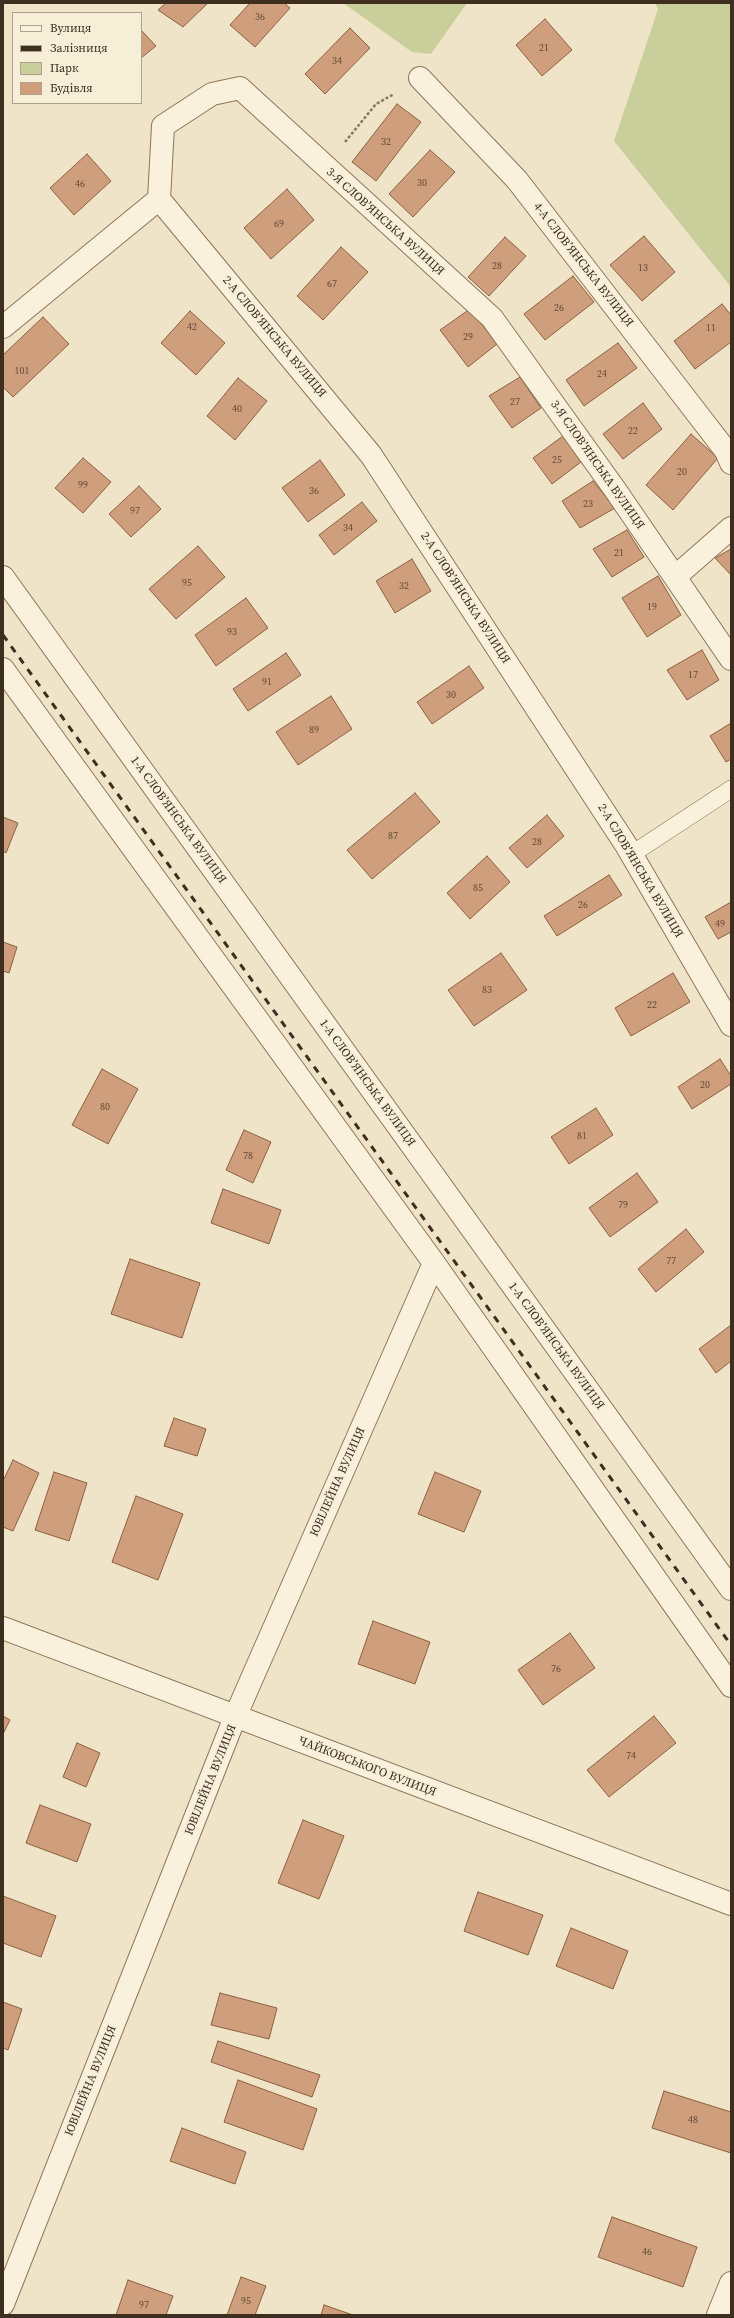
<!DOCTYPE html>
<meta charset="utf-8">
<style>
body{margin:0}
#map{position:relative;width:734px;height:2318px;overflow:hidden;background:#f0e4c8;font-family:"Source Serif 4",serif}
canvas{display:block}
.frame{position:absolute;inset:0;border:4px solid #3d2e20;pointer-events:none}
.legend{position:absolute;left:12px;top:12px;width:130px;height:92px;box-sizing:border-box;background:#f7eed8;border:1px solid #ada18e;margin:0;padding:5px 7px;list-style:none;font-size:12px;color:#3d2e20}
.legend li{display:flex;align-items:center;gap:8px;height:20px}
.legend b{width:20px;border:1px solid #ada18e}
</style>
<div id="map">
<canvas width="734" height="2318"></canvas>
<div class="frame"></div>
<ul class="legend">
<li><b style="height:5px;background:#faf1dc"></b>Вулиця</li>
<li><b style="height:5px;background:#3d2e20"></b>Залізниця</li>
<li><b style="height:11px;background:#c9cf9b"></b>Парк</li>
<li><b style="height:11px;background:#cf9f7d"></b>Будівля</li>
</ul>
</div>
<script>
const context = document.querySelector('canvas').getContext('2d');
context.lineJoin = 'round';
function fillPath(path, color) {
  context.fillStyle = color;
  context.fill(path, 'evenodd');
}
function shape(rows) {
  const path = new Path2D();
  for (const r of rows) {
    path.moveTo(r[0], r[1]);
    for (let i = 2; i < r.length; i += 2) path.lineTo(r[i], r[i + 1]);
  }
  return path;
}
function stroke(path, color, width, dash) {
  context.strokeStyle = color;
  context.lineWidth = width;
  context.lineCap = dash ? 'butt' : 'round';
  context.setLineDash(dash || []);
  context.stroke(path);
}
function write(font, color, halo, rows, align = 'center') {
  context.font = font + ' "Source Serif 4",serif';
  context.lineWidth = 4;
  context.setLineDash([]);
  context.textBaseline = 'middle';
  context.strokeStyle = halo;
  context.fillStyle = color;
  for (const [text, x, y, turn = 0] of rows) {
    context.save();
    context.translate(x, y);
    context.rotate((+turn || 0) * Math.PI / 180);
    context.textAlign = isNaN(turn) ? turn : align;
    if (halo) context.strokeText(text, 0, 0);
    context.fillText(text, 0, 0);
    context.restore();
  }
}
fillPath(shape([
 [343,3,467,3,431,54,412,52],
 [655,3,731,3,731,287,614,141,658,9]
]), '#c9cf9b');
const building = shape([
 [166,3,208,3,183,27,158,10,166,3],
 [250,3,284,3,290,8,255,47,230,25,250,3],
 [545,19,572,50,542,76,516,45,545,19],
 [350,28,370,48,325,94,305,74,350,28],
 [141,30,156,46,141,58,141,30],
 [397,104,421,122,376,181,352,162,397,104],
 [430,150,455,172,413,217,389,194,430,150],
 [87,154,111,181,74,215,50,188,87,154],
 [287,189,314,220,271,259,244,228,287,189],
 [644,236,675,272,642,301,610,265,644,236],
 [505,237,526,256,489,296,468,277,505,237],
 [341,247,368,272,323,320,297,296,341,247],
 [573,276,594,302,545,340,524,314,573,276],
 [722,304,731,315,731,342,695,369,674,341,722,304],
 [470,309,497,344,468,367,440,330,470,309],
 [190,311,225,343,196,375,161,343,190,311],
 [43,317,69,344,13,397,3,387,3,355,43,317],
 [618,343,637,368,584,406,566,380,618,343],
 [520,377,541,408,512,428,489,396,520,377],
 [238,378,267,401,235,440,207,416,238,378],
 [643,403,662,429,623,459,603,434,643,403],
 [691,434,718,458,673,510,646,485,691,434],
 [563,436,581,462,552,484,533,458,563,436],
 [83,458,111,482,83,513,55,488,83,458],
 [320,460,345,495,308,522,282,488,320,460],
 [593,481,615,508,580,528,562,501,593,481],
 [139,486,161,509,131,537,109,514,139,486],
 [362,502,377,521,334,555,319,535,362,502],
 [627,530,644,557,612,577,593,549,627,530],
 [198,546,225,577,176,619,149,589,198,546],
 [731,549,731,575,715,558,731,549],
 [412,559,431,591,395,613,376,581,412,559],
 [658,576,681,615,647,637,622,598,658,576],
 [246,598,268,628,216,666,195,635,246,598],
 [702,650,719,680,687,700,667,670,702,650],
 [286,653,301,675,248,711,233,689,286,653],
 [469,666,484,688,432,724,417,702,469,666],
 [331,696,352,729,298,765,276,732,331,696],
 [731,723,731,759,726,762,710,736,731,723],
 [415,793,440,822,372,879,347,850,415,793],
 [547,815,564,836,527,868,509,848,547,815],
 [3,817,18,823,6,853,3,851,3,817],
 [487,856,510,882,470,919,447,893,487,856],
 [609,875,622,895,557,936,544,916,609,875],
 [731,902,731,932,718,939,705,917,731,902],
 [3,942,17,947,9,973,3,971,3,942],
 [501,953,527,990,474,1026,448,990,501,953],
 [673,973,690,1002,631,1036,615,1008,673,973],
 [720,1059,731,1076,731,1084,692,1109,678,1087,720,1059],
 [102,1069,138,1089,108,1144,72,1125,102,1069],
 [596,1108,613,1135,569,1164,551,1137,596,1108],
 [244,1130,271,1142,253,1183,226,1170,244,1130],
 [637,1173,658,1202,610,1237,589,1208,637,1173],
 [223,1189,281,1210,269,1244,211,1223,223,1189],
 [686,1229,704,1252,656,1292,638,1269,686,1229],
 [130,1259,200,1283,182,1338,111,1314,130,1259],
 [731,1325,731,1361,716,1373,699,1349,731,1325],
 [174,1418,206,1429,197,1456,164,1446,174,1418],
 [13,1460,39,1473,13,1531,3,1527,3,1481,13,1460],
 [54,1472,87,1483,69,1541,35,1530,54,1472],
 [435,1472,481,1491,464,1532,418,1514,435,1472],
 [136,1496,183,1514,158,1580,112,1562,136,1496],
 [373,1621,430,1642,415,1684,358,1664,373,1621],
 [570,1633,595,1668,543,1705,518,1670,570,1633],
 [3,1716,10,1720,3,1734,3,1716],
 [654,1716,676,1743,609,1797,587,1770,654,1716],
 [77,1743,100,1753,86,1787,63,1777,77,1743],
 [40,1805,91,1824,77,1862,26,1843,40,1805],
 [303,1820,344,1836,319,1899,278,1883,303,1820],
 [478,1892,543,1915,528,1955,464,1931,478,1892],
 [3,1896,56,1916,41,1957,3,1943,3,1896],
 [571,1928,628,1951,613,1989,556,1966,571,1928],
 [220,1993,277,2008,269,2039,211,2025,220,1993],
 [3,2002,22,2009,8,2050,3,2048,3,2002],
 [218,2041,320,2075,312,2097,211,2062,218,2041],
 [238,2080,317,2109,303,2150,224,2122,238,2080],
 [664,2091,731,2112,731,2153,652,2128,664,2091],
 [182,2128,246,2152,235,2184,170,2161,182,2128],
 [612,2217,697,2247,683,2287,598,2257,612,2217],
 [241,2277,266,2286,255,2315,227,2315,241,2277],
 [128,2280,173,2296,166,2315,116,2315,128,2280],
 [324,2305,353,2315,321,2315,324,2305]
]);
fillPath(building, '#cf9f7d');
stroke(building, '#8d5f41', 1);
const service = shape([
 [632,854,731,789]
]);
const minor = shape([
 [420,78,517,180,726,451,731,463],
 [159,199,371,455,626,845,731,1025],
 [3,327,159,199,163,126,212,94,240,88,492,318,616,491,731,659],
 [3,577,731,1589],
 [675,577,731,528],
 [3,669,434,1263,731,1686],
 [3,1628,731,1904],
 [3,2304,235,1717,434,1263],
 [718,2315,731,2283]
]);
stroke(service, '#8d765c', 18);
stroke(minor, '#8d765c', 24);
stroke(shape([
 [345,142,376,104,394,94]
]), '#8d765c', 2.5, [3, 2]);
stroke(service, '#faf1dc', 17);
stroke(minor, '#faf1dc', 22);
stroke(shape([
 [3,635,731,1645]
]), '#3d2e20', 3, [7, 7]);
write('10px', '#624a37', null, [
 ["36",260,17],
 ["21",544,48],
 ["34",337,61],
 ["32",386,142],
 ["30",422,183],
 ["46",80,184],
 ["69",279,224],
 ["28",497,266],
 ["13",643,268],
 ["67",332,284],
 ["26",559,308],
 ["42",192,327],
 ["11",711,328],
 ["29",468,337],
 ["101",22,371],
 ["24",602,374],
 ["27",515,402],
 ["40",237,409],
 ["22",633,431],
 ["25",557,460],
 ["20",682,472],
 ["99",83,485],
 ["36",314,491],
 ["23",588,504],
 ["97",135,511],
 ["34",348,528],
 ["21",619,553],
 ["95",187,583],
 ["32",404,586],
 ["19",652,607],
 ["93",232,632],
 ["17",693,675],
 ["91",267,682],
 ["30",451,695],
 ["89",314,730],
 ["87",393,836],
 ["28",537,842],
 ["85",478,888],
 ["26",583,905],
 ["49",720,924],
 ["83",487,990],
 ["22",652,1005],
 ["20",705,1085],
 ["80",105,1107],
 ["81",582,1136],
 ["78",248,1156],
 ["79",623,1205],
 ["77",671,1261],
 ["76",556,1669],
 ["74",631,1756],
 ["48",693,2120],
 ["46",647,2252],
 ["95",246,2301],
 ["97",144,2305]
]);
write('12px', '#3d2e20', '#f7eed8', [
 ["3-Я СЛОВ’ЯНСЬКА ВУЛИЦЯ",385,222,42],
 ["4-А СЛОВ’ЯНСЬКА ВУЛИЦЯ",583,265,52],
 ["2-А СЛОВ’ЯНСЬКА ВУЛИЦЯ",274,337,50],
 ["3-Я СЛОВ’ЯНСЬКА ВУЛИЦЯ",597,465,55],
 ["2-А СЛОВ’ЯНСЬКА ВУЛИЦЯ",465,598,57],
 ["1-А СЛОВ’ЯНСЬКА ВУЛИЦЯ",178,820,54],
 ["2-А СЛОВ’ЯНСЬКА ВУЛИЦЯ",640,871,59],
 ["1-А СЛОВ’ЯНСЬКА ВУЛИЦЯ",367,1083,54],
 ["1-А СЛОВ’ЯНСЬКА ВУЛИЦЯ",556,1346,54],
 ["ЮВІЛЕЙНА ВУЛИЦЯ",338,1482,-66],
 ["ЧАЙКОВСЬКОГО ВУЛИЦЯ",367,1767,21],
 ["ЮВІЛЕЙНА ВУЛИЦЯ",211,1780,-68],
 ["ЮВІЛЕЙНА ВУЛИЦЯ",91,2081,-68]
]);
</script>
